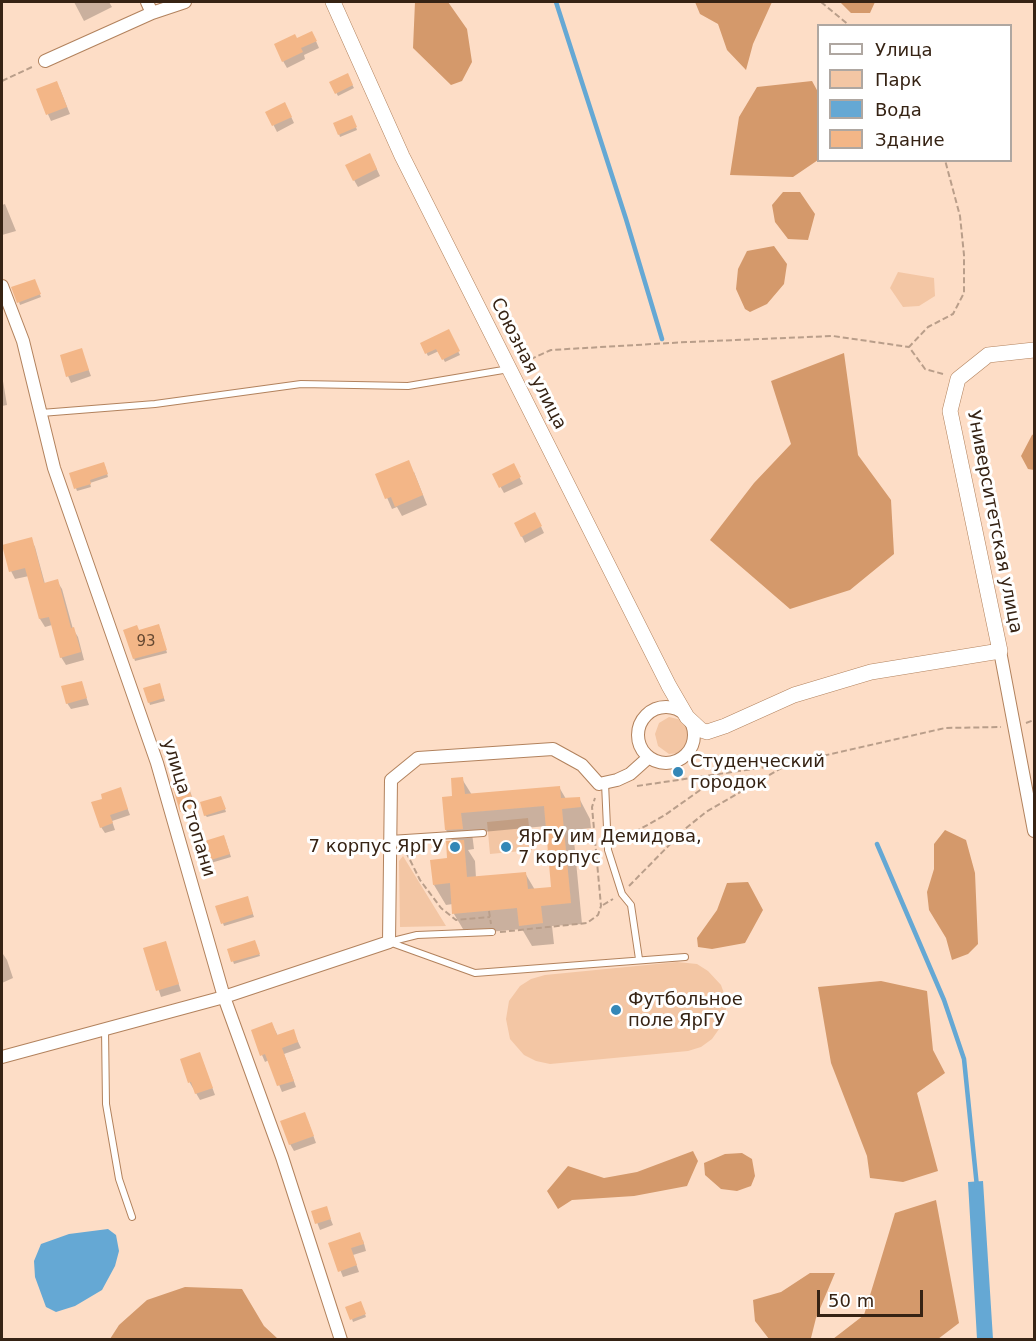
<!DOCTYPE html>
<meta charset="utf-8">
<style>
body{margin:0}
#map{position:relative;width:1036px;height:1341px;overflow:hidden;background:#fdddc6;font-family:"DejaVu Sans",sans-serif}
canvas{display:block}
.frame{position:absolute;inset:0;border:3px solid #362314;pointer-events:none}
.legend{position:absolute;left:817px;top:24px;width:195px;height:138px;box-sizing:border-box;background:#fff;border:2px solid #afa7a1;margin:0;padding:8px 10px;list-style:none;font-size:18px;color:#362314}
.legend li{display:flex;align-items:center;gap:12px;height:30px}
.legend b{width:30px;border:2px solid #afa7a1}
.scale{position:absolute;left:817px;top:1290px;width:106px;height:27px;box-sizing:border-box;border:3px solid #362314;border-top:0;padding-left:8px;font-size:18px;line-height:21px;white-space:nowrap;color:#362314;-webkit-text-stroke:4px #fff;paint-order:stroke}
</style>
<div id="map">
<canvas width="1036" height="1341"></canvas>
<div class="frame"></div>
<ul class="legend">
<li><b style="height:8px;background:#fff"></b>Улица</li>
<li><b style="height:16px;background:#f3c6a4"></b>Парк</li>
<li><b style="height:16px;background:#65a8d4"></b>Вода</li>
<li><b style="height:16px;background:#f3b687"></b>Здание</li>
</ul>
<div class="scale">50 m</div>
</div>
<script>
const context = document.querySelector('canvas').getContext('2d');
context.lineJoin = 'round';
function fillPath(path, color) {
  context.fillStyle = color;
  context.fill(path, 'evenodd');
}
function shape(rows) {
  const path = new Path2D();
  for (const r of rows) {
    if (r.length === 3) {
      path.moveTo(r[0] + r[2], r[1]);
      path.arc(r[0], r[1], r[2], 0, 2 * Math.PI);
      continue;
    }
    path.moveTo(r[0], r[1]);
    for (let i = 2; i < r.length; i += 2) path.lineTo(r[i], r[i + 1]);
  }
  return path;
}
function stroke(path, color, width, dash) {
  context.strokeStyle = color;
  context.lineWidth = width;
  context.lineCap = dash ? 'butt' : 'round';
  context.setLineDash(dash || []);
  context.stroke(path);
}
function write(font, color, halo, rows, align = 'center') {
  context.font = font + ' "DejaVu Sans",sans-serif';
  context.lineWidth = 6;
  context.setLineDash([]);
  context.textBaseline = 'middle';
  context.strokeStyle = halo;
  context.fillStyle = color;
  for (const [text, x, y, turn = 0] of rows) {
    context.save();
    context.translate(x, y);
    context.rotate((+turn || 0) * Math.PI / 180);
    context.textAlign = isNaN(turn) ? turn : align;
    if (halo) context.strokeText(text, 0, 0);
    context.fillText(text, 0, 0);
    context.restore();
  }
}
fillPath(shape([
 [898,272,934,278,935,296,919,306,903,307,890,288],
 [669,717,686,721,692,733,691,743,680,753,669,754,658,746,655,734,659,723],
 [528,818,532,850,490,854,487,822],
 [403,856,446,926,400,927,399,861],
 [677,962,697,964,708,971,721,985,727,1002,724,1022,712,1039,701,1047,688,1051,550,1064,536,1061,524,1055,510,1039,506,1019,509,1001,520,986,531,979,545,975]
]), '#f3c6a4');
fillPath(shape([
 [415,2,448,2,467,29,472,62,462,81,451,85,413,48],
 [695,2,772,2,753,44,746,70,727,50,718,24,700,14],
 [840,2,875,2,870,13,851,13],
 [812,81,818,92,818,160,793,177,730,175,739,117,757,87],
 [783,192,800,192,815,214,808,240,788,239,775,222,772,205],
 [774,246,787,264,784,284,767,304,750,312,745,309,736,289,738,269,747,251],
 [844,353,858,455,891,500,894,554,850,590,790,609,710,540,754,483,791,444,771,381],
 [1034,434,1034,470,1028,469,1021,456,1032,435],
 [945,830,966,840,975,873,978,944,968,954,952,960,946,938,929,910,927,892,934,869,934,844],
 [748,882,763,910,745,943,712,949,698,947,697,938,717,910,727,883],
 [881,981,927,991,933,1050,945,1073,917,1093,938,1171,903,1182,870,1178,867,1156,831,1063,818,987],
 [693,1151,698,1161,687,1186,634,1196,572,1200,558,1209,547,1191,568,1166,604,1178,637,1172],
 [742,1153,752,1159,755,1176,751,1186,737,1191,721,1189,705,1175,704,1163,725,1154],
 [936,1200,959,1323,938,1339,833,1339,864,1315,895,1213],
 [810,1273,835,1273,816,1318,811,1338,809,1340,769,1339,755,1321,753,1300,781,1292],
 [185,1287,242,1289,264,1326,278,1339,110,1339,119,1325,147,1300]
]), '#d4996b');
fillPath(shape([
 [983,1181,993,1339,977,1339,968,1182],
 [108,1229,116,1235,119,1251,115,1266,102,1290,75,1306,56,1312,46,1307,35,1277,34,1261,41,1244,69,1234]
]), '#65a8d4');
fillPath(shape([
 [74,2,109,2,112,7,84,21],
 [315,39,319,48,304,55,305,59,287,68,283,61,296,40],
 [347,75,354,88,338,96,331,82],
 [60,89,70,114,51,121,37,90],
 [288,110,294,123,277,132,267,112],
 [353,119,357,130,340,137,339,134],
 [373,161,380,176,358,187,354,180],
 [5,204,16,231,2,235,2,205],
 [35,283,41,297,20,305,19,302],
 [448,331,460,355,445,362,439,351,428,356,422,344],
 [81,350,91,376,71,383,68,376],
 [2,375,7,405,2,406],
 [513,465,523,484,504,493,494,475],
 [105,466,108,477,90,483,91,487,77,491,71,474],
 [414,472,427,505,402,516,397,507,392,509,377,475],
 [535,514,544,533,525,543,516,524],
 [31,539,35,547,45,584,57,581,62,589,73,629,78,637,84,660,66,665,61,657,52,625,45,627,40,619,29,576,15,579,11,571],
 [160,628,167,653,135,661,134,658,139,631],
 [81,682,89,705,71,709,67,703],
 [160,687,165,701,150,705,145,689],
 [462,779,472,795,559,787,566,799,579,798,590,819,591,828,573,830,582,924,552,926,554,944,532,946,522,929,466,934,454,914,453,904,446,905,434,885,449,859,453,842,446,830,454,797],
 [547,826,553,888,535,890,525,873,476,878,475,861,468,850,474,849,472,833],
 [120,789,130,815,112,821,115,830,105,833,101,827,104,800],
 [175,789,190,791,198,814,185,818],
 [222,800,226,812,207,817,205,815],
 [225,839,231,857,204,865,197,845],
 [248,900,254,917,224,926,217,907],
 [165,943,181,991,161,997,145,949],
 [256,944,260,956,234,964,229,950],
 [2,954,3,954,7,960,13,978,2,983],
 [272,1024,278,1036,293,1031,301,1048,284,1054,296,1087,282,1092,269,1060,265,1062,262,1055],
 [200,1054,215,1095,200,1100,190,1083,182,1060],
 [308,1121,316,1143,294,1151,290,1144],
 [326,1208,333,1225,320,1230,313,1212],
 [363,1240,366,1251,353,1255,359,1272,343,1277,330,1244],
 [362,1306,366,1317,353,1322,352,1319]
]), '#0003');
stroke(shape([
 [556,2,626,219,662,339],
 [877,844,944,1000,964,1059,977,1187]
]), '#65a8d4', 4.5);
fillPath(shape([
 [312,31,317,41,301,48,303,52,282,62,274,44,295,34,297,38],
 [348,73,353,85,335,94,329,82],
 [57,81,67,107,46,115,36,89],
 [285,102,292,117,272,126,265,112],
 [352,115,357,127,338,135,333,123],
 [370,153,377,169,353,181,345,165],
 [35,279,41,294,17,303,11,287],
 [449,329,460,351,442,360,436,349,425,354,420,343],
 [82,348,89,370,66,377,60,355],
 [409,460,423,495,395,507,391,497,385,499,375,474],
 [104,462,108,474,90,480,91,484,74,489,69,473],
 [514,463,521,477,499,488,492,474],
 [535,512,542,526,521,537,514,523],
 [32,537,44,583,58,579,71,628,74,627,81,652,60,658,49,617,39,619,25,568,9,572,2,545],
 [159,624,167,650,133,659,123,630,137,625,139,630],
 [82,681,87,698,66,704,61,686],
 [160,683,164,698,148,703,143,688],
 [463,777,465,794,560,786,561,798,580,797,581,807,562,809,571,903,541,906,543,923,519,926,517,908,452,914,450,883,433,885,430,860,447,858,446,841,464,840,467,877,526,872,528,889,551,887,544,806,461,813,463,829,445,830,442,797,452,796,451,778],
 [187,783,195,807,180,812,173,788],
 [121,787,128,809,110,815,113,823,100,828,91,802,102,799,101,794],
 [221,796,226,809,204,816,200,802],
 [224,835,230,854,201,863,195,844],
 [248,896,253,914,221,924,215,906],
 [255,940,260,954,231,962,227,949],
 [166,941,179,984,156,991,143,948],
 [272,1022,277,1035,294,1029,298,1042,282,1048,294,1081,277,1086,265,1054,260,1056,251,1030],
 [200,1052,213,1088,195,1094,191,1082,188,1083,180,1059],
 [305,1112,314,1136,289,1145,280,1121],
 [327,1206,331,1219,315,1224,311,1211],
 [360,1232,364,1244,351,1248,357,1265,338,1272,328,1243],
 [361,1301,366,1314,350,1320,345,1307]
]), '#f3b687');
const service = shape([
 [41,413,155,404,301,384,408,386,509,369],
 [605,783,608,850,622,894,631,905,639,959],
 [390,839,483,833],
 [389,942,475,973,685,957],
 [389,942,417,935,492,932],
 [105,1029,106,1104,119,1179,132,1217]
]);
const minor = shape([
 [147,2,152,13],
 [45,61,152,13,185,2],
 [2,286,23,341,54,468,157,763,224,997,282,1157,341,1340],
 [1000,651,1034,831],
 [666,735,28],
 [2,1057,224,997,389,942,391,780,418,758,553,749,582,765,599,784,617,780,630,774,649,757]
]);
const tertiary = shape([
 [333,2,402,156,669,686,687,717,701,730,707,732,725,726,794,695,871,672,1000,651,950,411,958,379,988,355,1034,350]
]);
stroke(service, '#b2825d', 8);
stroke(minor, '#b2825d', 14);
stroke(tertiary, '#b2825d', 16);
stroke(shape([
 [821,2,850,26],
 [2,81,34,66],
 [522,363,551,350,687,342,833,336,909,347],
 [943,374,925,369,909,347,928,327,953,314,964,293,964,255,960,216,945,160],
 [1026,723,1034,720],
 [637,786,787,764,945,728,1001,727],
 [619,841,665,815,720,776],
 [406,852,420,880,441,908,456,920,490,917],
 [629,886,685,829,706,812,785,766],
 [603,905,613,899],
 [489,911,491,924],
 [500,932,587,923,598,915,601,906,592,807,595,798]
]), '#b99e8a', 2, [6, 3]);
stroke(service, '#fff', 6);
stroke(minor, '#fff', 12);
stroke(tertiary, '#fff', 15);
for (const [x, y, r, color] of [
 [678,772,6,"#3487b7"],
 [455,847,6,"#3487b7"],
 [506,847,6,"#3487b7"],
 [616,1010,6,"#3487b7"]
]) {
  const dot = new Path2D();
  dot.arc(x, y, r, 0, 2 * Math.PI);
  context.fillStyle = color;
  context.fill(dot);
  stroke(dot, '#fff', 2);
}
write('15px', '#654831', null, [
 ["93",146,642]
]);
write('18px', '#362314', '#fff', [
 ["Союзная улица",528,364,63],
 ["Университетская улица",994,522,79],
 ["улица Стопани",188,808,73]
]);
write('18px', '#362314', '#fff', [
 ["Студенческий",690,762],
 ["городок",690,783],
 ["ЯрГУ им Демидова,",518,837],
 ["7 корпус",518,858],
 ["7 корпус ЯрГУ",443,847,"right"],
 ["Футбольное",628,1000],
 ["поле ЯрГУ",628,1021]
], 'left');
</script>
